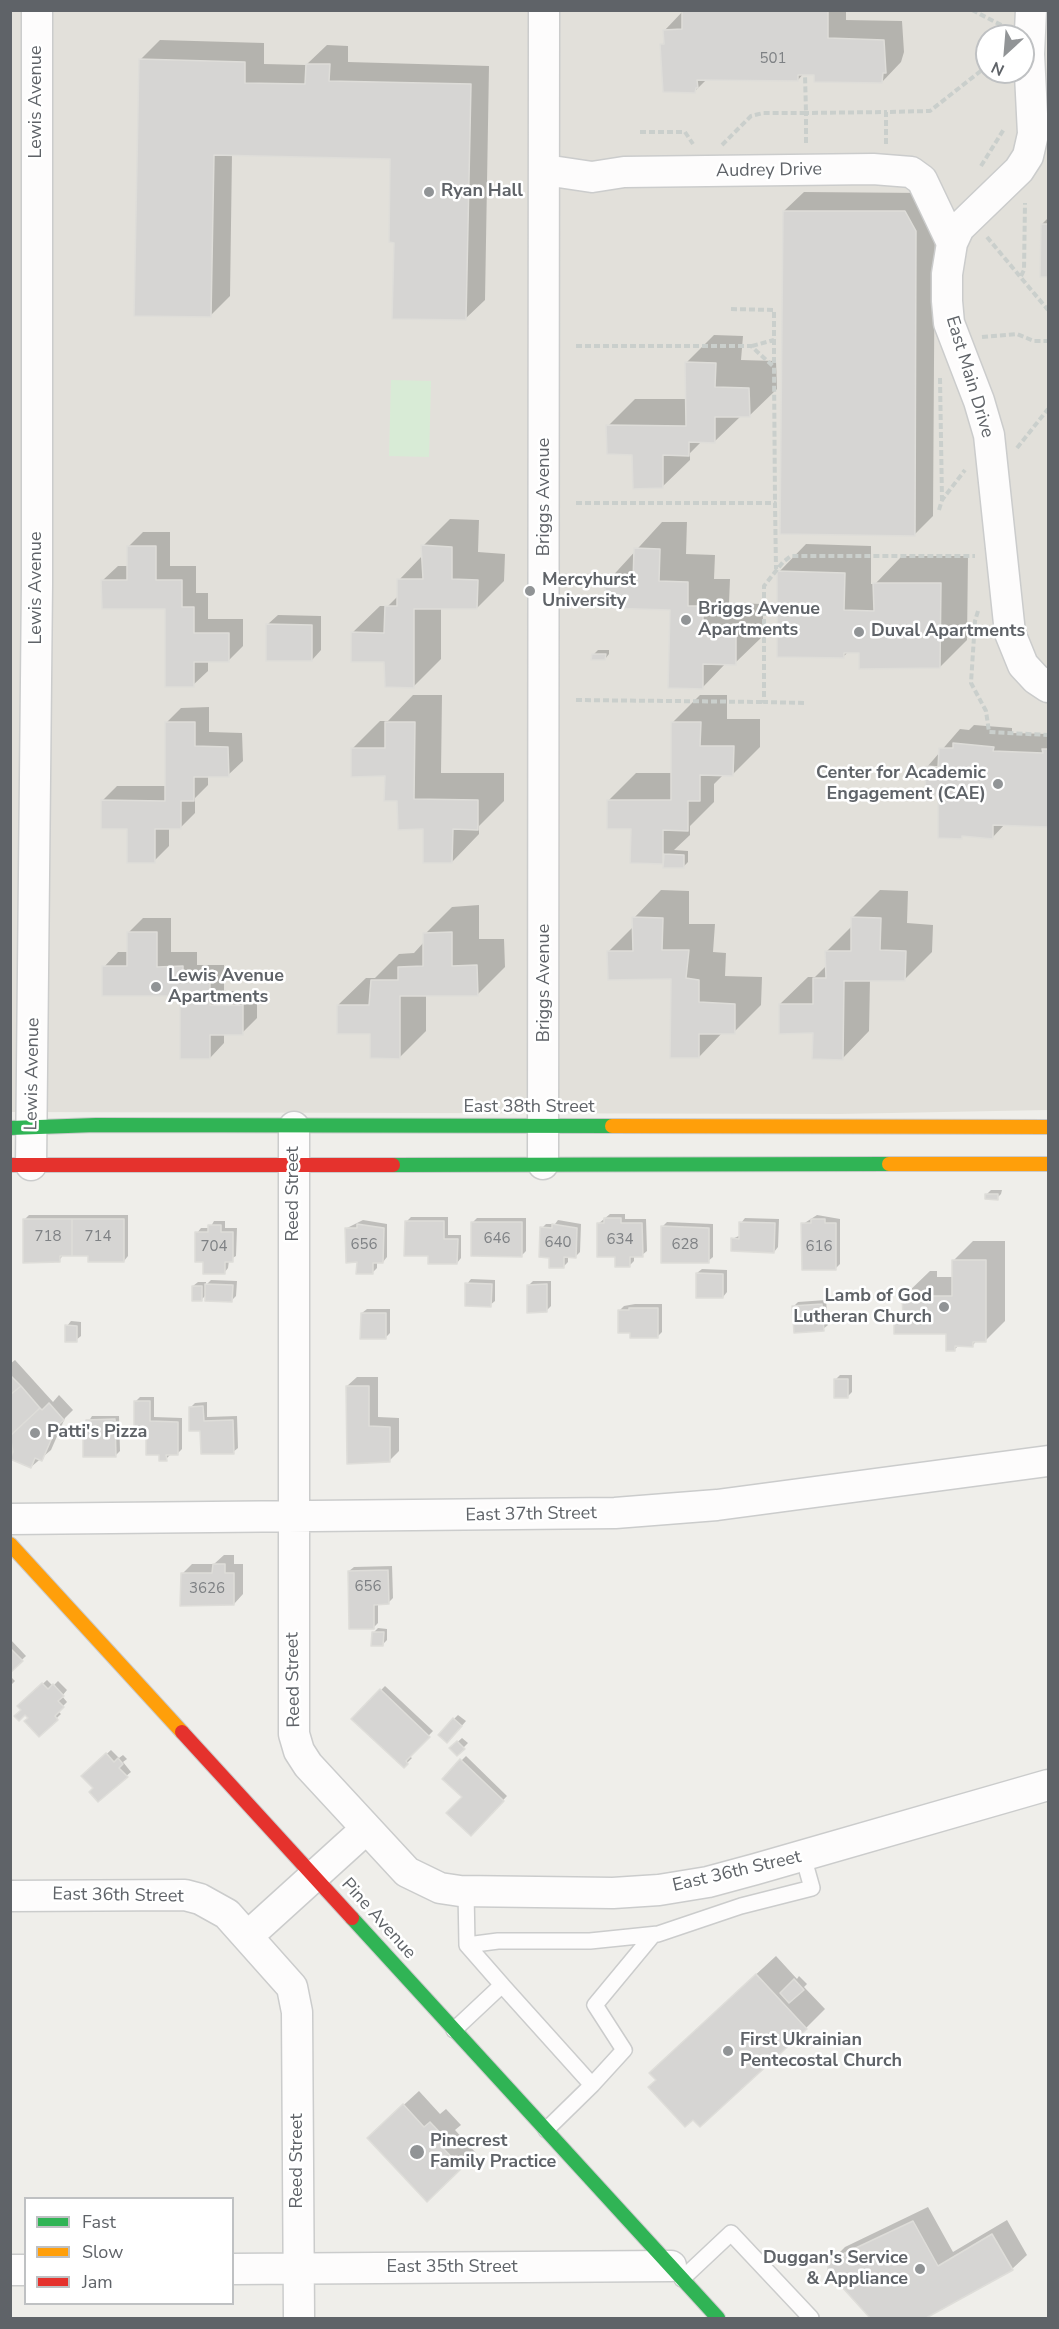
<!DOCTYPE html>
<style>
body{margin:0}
#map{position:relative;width:1059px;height:2329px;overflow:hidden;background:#efeeea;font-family:"Nunito Sans",sans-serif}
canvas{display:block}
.frame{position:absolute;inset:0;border:12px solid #5f6368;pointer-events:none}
.legend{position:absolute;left:24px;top:2197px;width:210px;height:108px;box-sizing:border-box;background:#fff;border:2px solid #bfc1c3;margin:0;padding:8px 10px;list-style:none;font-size:18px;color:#5f6368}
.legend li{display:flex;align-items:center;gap:12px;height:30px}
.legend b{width:30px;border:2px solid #bfc1c3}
.north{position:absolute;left:975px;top:24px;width:60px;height:60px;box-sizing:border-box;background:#fff;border:2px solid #bfc1c3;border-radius:50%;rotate:206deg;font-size:16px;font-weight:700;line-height:24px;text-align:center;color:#5f6368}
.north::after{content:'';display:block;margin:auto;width:21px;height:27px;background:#919496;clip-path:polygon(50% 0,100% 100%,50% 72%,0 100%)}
</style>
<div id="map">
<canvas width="1059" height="2329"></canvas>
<div class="frame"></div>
<ul class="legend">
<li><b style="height:8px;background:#30b455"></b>Fast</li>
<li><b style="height:8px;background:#ff9f0a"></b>Slow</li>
<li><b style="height:8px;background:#e5322d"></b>Jam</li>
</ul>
<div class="north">N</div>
</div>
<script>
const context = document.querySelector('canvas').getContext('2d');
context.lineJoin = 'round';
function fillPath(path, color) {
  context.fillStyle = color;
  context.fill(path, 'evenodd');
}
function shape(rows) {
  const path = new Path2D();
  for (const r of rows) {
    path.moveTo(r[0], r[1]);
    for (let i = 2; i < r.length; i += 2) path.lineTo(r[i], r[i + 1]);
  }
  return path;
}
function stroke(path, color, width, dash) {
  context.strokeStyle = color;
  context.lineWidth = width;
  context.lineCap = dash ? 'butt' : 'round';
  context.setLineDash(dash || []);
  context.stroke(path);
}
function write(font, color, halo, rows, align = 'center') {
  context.font = font + ' "Nunito Sans",sans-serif';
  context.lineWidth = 5;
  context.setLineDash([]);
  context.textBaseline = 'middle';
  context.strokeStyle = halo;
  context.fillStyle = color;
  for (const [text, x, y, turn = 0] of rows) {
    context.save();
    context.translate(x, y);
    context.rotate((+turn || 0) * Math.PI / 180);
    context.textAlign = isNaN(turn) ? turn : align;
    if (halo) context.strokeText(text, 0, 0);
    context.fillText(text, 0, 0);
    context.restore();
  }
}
fillPath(shape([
 [11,11,1048,11,1048,1110,839,1114,11,1112],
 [987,36,1023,36,1023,72,987,72]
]), '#e2e0da');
fillPath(shape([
 [391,380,431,381,429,457,389,456]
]), '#d8ebd6');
fillPath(shape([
 [684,10,846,10,846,20,902,21,904,52,901,62,882,82,816,73,804,73,798,80,708,78,695,91,662,45,665,41,665,30],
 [160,40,264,43,264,64,306,65,327,45,348,46,348,62,489,66,485,300,465,319,395,241,392,158,232,154,230,296,210,316,140,60],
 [804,192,925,193,935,211,933,516,914,535,784,211],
 [1048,218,1048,276,1042,276,1042,224],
 [714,335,743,336,741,360,776,361,777,389,749,416,741,416,715,441,702,441,690,453,690,460,662,487,608,426,635,399,687,399,687,362],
 [450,519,479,520,478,552,505,554,504,581,477,608,441,608,441,659,414,686,352,633,380,606,388,606,399,595,399,580,423,555,423,546],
 [662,522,687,522,686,554,715,555,714,579,730,579,729,603,763,604,763,636,735,663,726,663,702,688,671,608,607,582],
 [143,532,170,532,170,566,196,566,196,593,208,593,208,619,243,619,243,646,228,661,208,660,208,671,193,685,166,608,103,580,118,566,128,566,128,547],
 [806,544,871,546,871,584,875,584,902,556,968,556,967,640,940,667,861,652,848,652,843,657,779,572],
 [278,615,321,616,321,650,312,660,268,624],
 [598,650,609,650,609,654,605,659,593,655],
 [413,695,442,695,441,773,504,773,504,801,479,826,479,834,452,862,399,800,387,775,353,748,380,721,388,721],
 [700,695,727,695,727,719,760,719,760,747,733,774,724,774,714,784,714,802,690,826,690,835,674,850,688,851,688,862,683,867,665,862,632,862,632,828,609,800,636,773,672,773,673,722],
 [209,707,209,732,242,733,243,761,228,775,208,775,208,785,195,798,195,813,180,828,169,828,169,846,154,861,128,827,102,801,117,786,167,786,167,722,181,708],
 [974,725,1012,728,1012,733,1048,734,1048,826,1005,824,992,838,964,834,961,838,927,767,960,729,969,730],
 [661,890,689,891,689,924,715,924,713,952,726,953,725,976,762,977,761,1005,734,1032,723,1032,699,1057,673,978,609,951,634,926,634,918],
 [880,890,908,891,907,923,933,925,932,952,905,979,870,979,869,1031,842,1059,780,1004,808,977,815,977,827,965,827,951,853,925,853,917],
 [479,905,479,939,504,939,505,967,478,994,426,994,426,1031,399,1058,338,1005,366,978,375,978,399,954,414,953,424,942,425,934,452,907],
 [143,918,171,918,171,952,197,952,197,965,224,965,224,991,257,991,257,1018,242,1033,224,1033,224,1043,210,1058,181,995,104,967,118,952,129,952,128,933],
 [991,1190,1002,1190,1001,1194,997,1198,987,1194],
 [610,1214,625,1214,625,1219,646,1219,647,1251,642,1255,634,1255,634,1261,629,1266,617,1256,598,1224],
 [29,1215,128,1215,128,1256,124,1261,90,1254,63,1255,59,1261,25,1219],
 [817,1215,840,1219,840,1264,836,1268,803,1224],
 [411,1217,448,1217,448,1235,461,1235,461,1258,457,1263,429,1254,406,1222],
 [477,1218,526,1218,526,1251,521,1256,473,1222],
 [745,1218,779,1219,778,1247,774,1252,732,1239,741,1235,741,1223],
 [363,1220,387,1224,387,1257,383,1262,377,1262,377,1268,372,1273,358,1261,347,1228],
 [558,1220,581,1224,580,1252,576,1256,568,1256,568,1262,563,1267,551,1256,542,1228,546,1224,555,1224],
 [214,1221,225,1221,225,1228,237,1228,236,1256,229,1260,228,1268,224,1273,197,1233,201,1228,210,1228],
 [667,1222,713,1224,713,1257,708,1261,663,1226],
 [973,1241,1005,1241,1005,1321,985,1341,977,1340,973,1345,959,1345,954,1350,947,1333,896,1318,904,1310,904,1296,930,1271,937,1271,937,1277,953,1277,953,1261],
 [702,1269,727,1270,727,1292,723,1297,697,1273],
 [471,1279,495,1280,495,1301,490,1305,467,1284],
 [211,1280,237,1281,236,1296,232,1300,206,1295,201,1300,193,1286,198,1282,206,1282,206,1285],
 [533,1281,551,1281,551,1306,546,1311,529,1285],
 [826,1300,828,1325,823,1329,794,1306,798,1302],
 [635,1304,662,1304,662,1332,658,1336,620,1310,624,1306],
 [367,1309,390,1309,390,1333,385,1338,362,1313],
 [71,1321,81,1322,81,1336,76,1340,67,1326],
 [15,1360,53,1402,59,1395,73,1410,65,1418,51,1450,31,1467,10,1447,10,1364],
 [840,1375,852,1375,852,1392,847,1397,835,1380],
 [357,1377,378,1377,378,1417,399,1418,399,1451,389,1461,348,1462,347,1386],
 [140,1397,154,1397,154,1417,182,1418,182,1449,177,1454,170,1455,166,1459,160,1453,136,1401],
 [207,1402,207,1417,237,1416,238,1448,233,1452,202,1429,191,1407,195,1403],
 [92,1416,119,1416,120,1451,116,1455,87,1424],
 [224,1555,234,1555,234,1564,243,1564,243,1594,234,1604,182,1574,192,1564,214,1564],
 [392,1566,393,1598,388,1603,378,1603,378,1623,373,1628,349,1571,354,1567],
 [378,1628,387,1629,387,1640,382,1645,373,1633],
 [10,1639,26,1656,10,1671],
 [10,1676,15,1681,10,1686],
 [47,1680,53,1686,58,1681,67,1690,62,1696,67,1702,58,1711,61,1714,39,1735,30,1718,19,1706],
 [385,1686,433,1731,409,1756,412,1758,404,1766,353,1719],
 [458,1715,466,1721,452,1737,454,1719],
 [462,1738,468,1743,457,1754,451,1748],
 [111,1750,119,1758,123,1755,127,1759,123,1762,131,1772,98,1799,94,1788,83,1776],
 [466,1756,507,1796,471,1834,464,1797,444,1778],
 [776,1956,797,1979,799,1976,807,1984,804,1987,825,2009,806,2028,658,2080,670,2054],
 [419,2091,440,2114,446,2109,461,2125,455,2130,476,2153,427,2199,384,2123],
 [928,2207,953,2252,1007,2220,1027,2255,1012,2269,923,2318,872,2318,833,2275,830,2262,845,2247]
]), '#0003');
const building = shape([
 [682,10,828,10,828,38,884,40,886,73,883,73,882,83,814,82,814,75,798,75,798,81,697,80,698,88,696,88,695,93,663,92,660,44,664,44,663,30,682,29,682,10],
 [139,59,245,62,245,83,305,84,306,64,330,64,329,81,471,84,466,320,392,319,394,243,389,242,390,159,214,155,211,317,134,316,139,59],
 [783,211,905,211,916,231,915,536,780,534,783,211],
 [1041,224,1048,224,1048,277,1040,277,1041,224],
 [685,362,716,363,715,387,749,388,750,417,715,417,715,443,689,442,689,456,663,455,663,488,633,489,632,455,607,454,606,425,686,426,685,362],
 [421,545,452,547,452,579,478,580,477,609,414,609,414,688,385,687,384,662,351,662,351,632,384,633,385,606,397,606,397,579,423,579,421,545],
 [127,546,156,546,156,580,182,580,182,607,194,607,194,633,229,633,229,662,194,662,194,687,165,687,165,609,102,609,101,580,127,580,127,546],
 [634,548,660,549,659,581,688,582,688,606,703,606,703,630,736,631,736,665,703,664,703,689,668,688,670,610,605,608,605,581,633,582,634,548],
 [777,571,845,573,844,610,874,611,873,583,941,583,940,668,859,669,859,653,844,653,844,658,777,657,777,571],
 [266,624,312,625,312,661,266,661,266,624],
 [592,654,606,654,605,660,591,660,592,654],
 [165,722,195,722,195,746,228,747,229,777,194,777,194,801,181,801,181,829,155,829,155,863,127,863,127,829,101,829,101,800,165,801,165,722],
 [385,722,415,722,414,799,478,800,478,830,453,829,452,863,423,863,423,829,398,830,397,801,384,801,385,776,351,777,351,748,385,748,385,722],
 [671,722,701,722,700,746,734,746,733,776,700,775,700,801,688,801,688,831,663,830,663,864,630,863,631,829,607,829,607,800,671,800,671,722],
 [953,743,994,747,993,751,1043,753,1042,749,1048,749,1048,827,993,825,993,839,962,836,962,839,938,838,938,795,925,795,926,766,938,767,939,748,953,748,953,743],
 [664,854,684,855,684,868,663,868,664,854],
 [632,917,663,918,662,950,689,950,686,978,699,980,699,1002,735,1004,735,1034,699,1034,699,1058,670,1058,671,979,608,980,607,951,633,951,632,917],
 [851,917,881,918,880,950,906,951,905,981,844,981,843,1060,812,1059,813,1033,779,1034,779,1004,813,1004,813,978,826,978,825,951,851,951,851,917],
 [127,932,157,932,157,967,183,966,183,979,210,979,210,1005,243,1005,243,1035,210,1035,210,1059,180,1059,180,996,102,996,102,966,127,966,127,932],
 [452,932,452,966,477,965,478,996,400,996,400,1059,370,1058,370,1034,337,1034,337,1005,369,1005,371,980,398,980,398,967,423,966,423,933,452,932],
 [985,1194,998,1194,998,1200,985,1199,985,1194],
 [604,1218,621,1218,621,1223,642,1223,643,1257,630,1257,630,1267,615,1267,615,1257,597,1257,597,1223,604,1223,604,1218],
 [23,1219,72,1219,72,1256,60,1256,60,1262,23,1263,23,1219],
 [72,1219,124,1219,124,1262,88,1262,88,1256,72,1256,72,1219],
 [811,1219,825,1219,825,1223,836,1223,836,1270,802,1270,801,1223,811,1223,811,1219],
 [405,1221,444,1221,444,1239,458,1239,457,1264,428,1264,428,1256,404,1256,405,1221],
 [471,1222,522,1222,522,1257,471,1256,471,1222],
 [739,1222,775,1223,774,1253,731,1251,731,1238,739,1239,739,1222],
 [357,1224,384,1228,383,1263,373,1263,373,1274,356,1274,357,1262,346,1263,345,1228,357,1228,357,1224],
 [552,1224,577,1228,576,1258,564,1257,564,1268,549,1268,549,1258,539,1257,540,1227,552,1228,552,1224],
 [208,1225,221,1225,221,1232,233,1232,233,1262,225,1262,225,1274,203,1274,203,1262,195,1262,195,1232,208,1232,208,1225],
 [661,1226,709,1228,709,1263,661,1263,661,1226],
 [952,1260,986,1260,986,1342,973,1342,973,1347,955,1346,955,1351,946,1351,946,1334,894,1334,894,1318,903,1318,902,1296,909,1296,909,1290,918,1290,918,1296,952,1296,952,1260],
 [696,1273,723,1274,723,1298,696,1298,696,1273],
 [465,1283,492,1284,491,1307,465,1306,465,1283],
 [205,1284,233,1285,232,1302,205,1301,205,1284],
 [547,1284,547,1312,527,1313,527,1285,547,1284],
 [192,1286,202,1286,202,1301,192,1301,192,1286],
 [822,1304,824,1331,794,1333,792,1306,822,1304],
 [629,1308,658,1308,658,1338,630,1338,630,1333,618,1333,618,1310,629,1310,629,1308],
 [361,1313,386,1313,386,1339,360,1339,361,1313],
 [65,1325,77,1326,77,1342,65,1342,65,1325],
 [10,1375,21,1386,10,1395,10,1375],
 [834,1379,848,1379,848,1398,834,1398,834,1379],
 [21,1386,40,1408,10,1436,10,1395,21,1386],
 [346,1386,369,1386,369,1426,390,1427,390,1462,347,1464,346,1386],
 [134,1401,150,1401,150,1421,178,1422,178,1455,166,1455,167,1461,159,1461,159,1455,146,1455,146,1431,134,1431,134,1401],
 [49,1403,64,1420,57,1426,42,1461,35,1458,31,1468,10,1459,13,1452,10,1436,40,1408,42,1410,49,1403],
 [203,1406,204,1421,233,1420,234,1454,201,1454,200,1431,189,1431,189,1407,203,1406],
 [115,1419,116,1457,83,1457,83,1426,85,1426,86,1420,115,1419],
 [213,1564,225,1564,225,1573,234,1573,234,1605,180,1606,181,1573,212,1573,213,1564],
 [388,1570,389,1604,374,1605,374,1629,349,1629,348,1571,388,1570],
 [372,1632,384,1632,383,1646,371,1646,372,1632],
 [10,1648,23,1661,10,1673,10,1648],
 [42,1683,48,1689,53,1684,64,1696,58,1701,64,1707,55,1716,58,1720,39,1737,24,1721,28,1718,25,1715,19,1721,14,1716,21,1710,17,1706,42,1683],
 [380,1689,430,1737,406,1761,408,1764,404,1768,351,1719,380,1689],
 [453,1718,462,1726,447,1743,438,1735,453,1718],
 [457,1741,465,1749,457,1756,449,1748,457,1741],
 [106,1753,114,1762,118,1758,123,1764,119,1768,128,1777,98,1802,89,1792,93,1788,81,1776,106,1753],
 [460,1759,504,1801,471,1836,446,1813,462,1797,442,1779,460,1759],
 [756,1974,807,2029,700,2127,693,2120,685,2127,648,2087,656,2080,649,2073,756,1974],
 [794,1979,804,1990,789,2003,780,1993,794,1979],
 [403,2104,424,2127,430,2122,447,2140,441,2146,462,2168,427,2202,367,2138,403,2104],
 [913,2221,938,2266,992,2234,1013,2270,926,2318,870,2318,832,2276,828,2277,828,2261,913,2221]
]);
fillPath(building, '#d6d5d3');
stroke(building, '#deddd9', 1.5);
const lane = shape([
 [466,1891,467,1945,502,1985],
 [467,1945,498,1941,590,1941,658,1934,741,1906,812,1888,803,1856],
 [454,2030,502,1985,592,2085,546,2130],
 [592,2085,624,2050,595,2005,653,1935],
 [682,2279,731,2233,811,2318]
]);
const street = shape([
 [1031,10,1029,54,1033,134,1028,156,1019,170,959,228,952,243,947,274,947,301,949,323,979,401,989,435,1010,633,1023,665,1036,679,1048,687],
 [545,170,592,177,624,172,873,169,911,172,922,180,952,243],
 [294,1127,294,1734,299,1751,308,1765,407,1872,440,1888,460,1891,613,1893,659,1890,708,1882,756,1869,1048,1785],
 [543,1164,544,10],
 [31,1165,37,584,37,10],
 [10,1519,615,1513,717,1505,1048,1461],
 [10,1896,185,1895,200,1899,227,1914,292,1987,297,2012,299,2318],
 [248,1936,366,1829],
 [232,2269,671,2266],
 [10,2270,26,2270]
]);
const fast = shape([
 [10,1128,96,1125,612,1126],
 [393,1165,889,1164],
 [352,1918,718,2318]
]);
const slow = shape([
 [612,1126,1048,1127],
 [889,1164,1048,1164],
 [10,1544,182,1732]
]);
const jam = shape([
 [10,1165,393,1165],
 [182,1732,352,1918]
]);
stroke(lane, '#cbcccc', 18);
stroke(street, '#cbcccc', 33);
stroke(fast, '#cacacb', 16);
stroke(slow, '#cacacb', 16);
stroke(jam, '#cacacb', 16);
stroke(shape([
 [972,10,1003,26],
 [640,132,685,132,693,144],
 [806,143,806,113,886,112],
 [886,144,886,112,930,111,987,66],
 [722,145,751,116,763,113,806,113,805,75],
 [981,166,1004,129],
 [987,237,1048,310],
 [1021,276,1024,270,1025,203],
 [731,309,774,310,774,366],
 [982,337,1017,334,1034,341,1048,341],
 [576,346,751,346,774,367,775,503],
 [752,346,774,340],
 [940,378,942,500],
 [1017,448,1048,409],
 [576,503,775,503,776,569],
 [939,510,942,500,965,470],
 [978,611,975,621,971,683,986,711,989,732,1048,735],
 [576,700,764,702],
 [804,703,764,702,764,586,783,562,791,556,975,556]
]), '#cacfcc', 4, [6, 3]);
stroke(lane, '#fdfcfc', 15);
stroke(street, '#fdfcfc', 30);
stroke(fast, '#30b455', 14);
stroke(slow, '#ff9f0a', 14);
stroke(jam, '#e5322d', 14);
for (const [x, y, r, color] of [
 [429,192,6,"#919496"],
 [530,591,6,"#919496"],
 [686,620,6,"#919496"],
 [859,632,6,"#919496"],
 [998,784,6,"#919496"],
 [156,987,6,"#919496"],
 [944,1307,6,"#919496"],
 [35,1433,6,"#919496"],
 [728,2051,6,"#919496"],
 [417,2152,8,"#919496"],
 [920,2269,6,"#919496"]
]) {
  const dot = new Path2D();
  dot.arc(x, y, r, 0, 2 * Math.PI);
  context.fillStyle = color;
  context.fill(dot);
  stroke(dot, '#fff', 2);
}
write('15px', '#7e8184', null, [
 ["501",773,59],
 ["718",48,1237],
 ["714",98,1237],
 ["646",497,1239],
 ["634",620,1240],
 ["640",558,1243],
 ["656",364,1245],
 ["628",685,1245],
 ["704",214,1247],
 ["616",819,1247],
 ["656",368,1587],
 ["3626",207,1589]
]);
write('18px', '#5f6368', '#fff', [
 ["Lewis Avenue",37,102,-90],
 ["Audrey Drive",769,171,-1],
 ["East Main Drive",969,377,73],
 ["Briggs Avenue",545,497,-90],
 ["Lewis Avenue",37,588,-90],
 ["Briggs Avenue",545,983,-90],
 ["Lewis Avenue",33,1074,-89],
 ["East 38th Street",529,1108],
 ["Reed Street",294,1194,-90],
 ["East 37th Street",531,1515,-1],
 ["Reed Street",294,1680,-91],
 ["East 36th Street",737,1872,-13],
 ["East 36th Street",118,1896,1],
 ["Pine Avenue",378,1919,48],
 ["Reed Street",298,2161,-90],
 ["East 35th Street",452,2268]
]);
write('bold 18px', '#5f6368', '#fff', [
 ["Ryan Hall",441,192],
 ["Mercyhurst",542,581],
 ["University",542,602],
 ["Briggs Avenue",698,610],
 ["Apartments",698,631],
 ["Duval Apartments",871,632],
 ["Center for Academic",986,774,"right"],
 ["Engagement (CAE)",986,795,"right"],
 ["Lewis Avenue",168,977],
 ["Apartments",168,998],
 ["Lamb of God",932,1297,"right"],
 ["Lutheran Church",932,1318,"right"],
 ["Patti's Pizza",47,1433],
 ["First Ukrainian",740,2041],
 ["Pentecostal Church",740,2062],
 ["Pinecrest",430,2142],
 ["Family Practice",430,2163],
 ["Duggan's Service",908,2259,"right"],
 ["& Appliance",908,2280,"right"]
], 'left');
</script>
